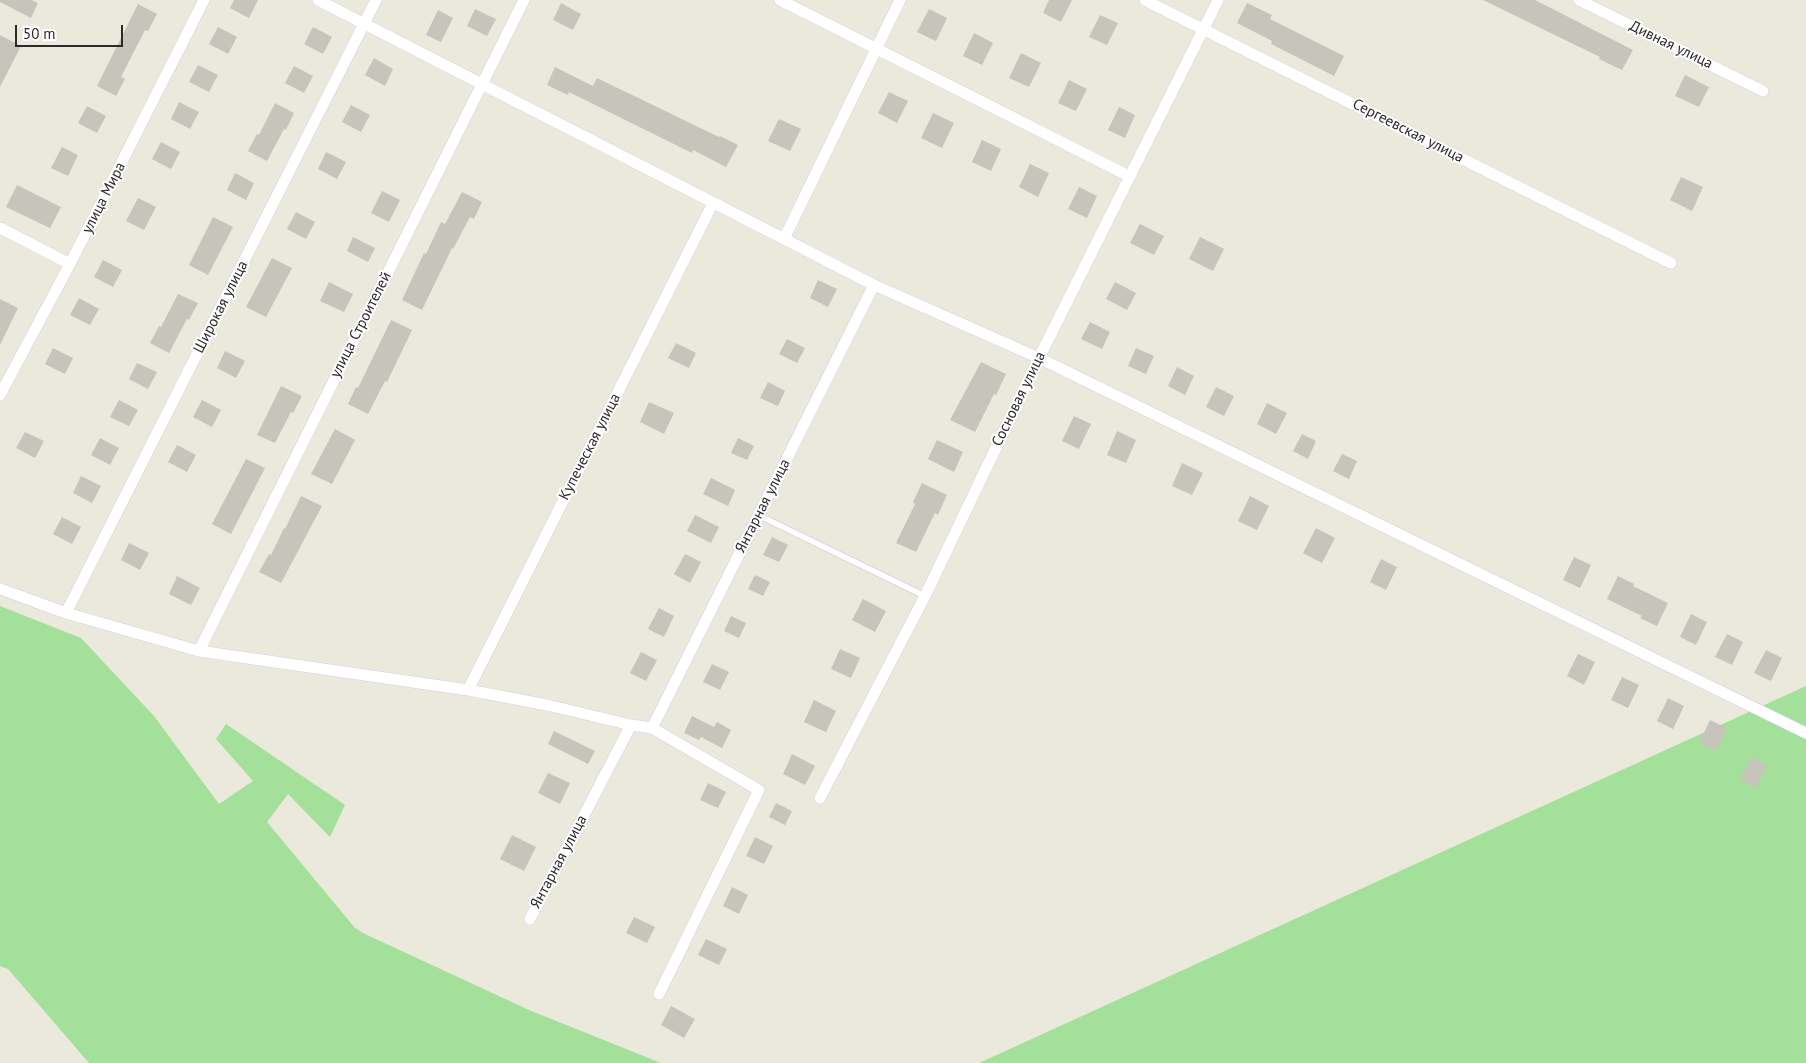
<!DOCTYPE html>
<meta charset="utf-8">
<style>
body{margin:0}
#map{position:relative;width:1806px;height:1063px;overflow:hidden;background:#ebe8dc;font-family:"PT Sans",sans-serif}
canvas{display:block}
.scale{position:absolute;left:15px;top:25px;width:108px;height:22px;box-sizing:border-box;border:2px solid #2a2a2a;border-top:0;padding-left:6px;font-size:15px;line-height:18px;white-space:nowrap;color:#2a2a2a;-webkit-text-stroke:4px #fff;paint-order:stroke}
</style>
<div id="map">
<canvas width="1806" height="1063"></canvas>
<div class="scale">50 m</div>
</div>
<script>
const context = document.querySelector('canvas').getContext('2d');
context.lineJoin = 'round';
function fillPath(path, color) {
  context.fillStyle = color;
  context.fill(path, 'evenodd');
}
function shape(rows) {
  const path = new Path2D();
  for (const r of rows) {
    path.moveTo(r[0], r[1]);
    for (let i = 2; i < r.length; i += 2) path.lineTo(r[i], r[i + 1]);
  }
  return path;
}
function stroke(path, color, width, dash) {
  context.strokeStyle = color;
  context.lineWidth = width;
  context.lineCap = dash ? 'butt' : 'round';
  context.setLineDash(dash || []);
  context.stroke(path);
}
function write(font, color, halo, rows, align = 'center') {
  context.font = font + ' "PT Sans",sans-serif';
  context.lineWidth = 4;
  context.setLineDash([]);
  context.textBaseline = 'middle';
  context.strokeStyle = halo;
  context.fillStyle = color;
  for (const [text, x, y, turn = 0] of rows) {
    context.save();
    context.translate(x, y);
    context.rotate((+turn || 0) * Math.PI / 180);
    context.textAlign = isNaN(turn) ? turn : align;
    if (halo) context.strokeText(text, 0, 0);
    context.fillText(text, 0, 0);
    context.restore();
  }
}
fillPath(shape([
 [0,606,81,638,154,716,219,804,253,781,216,739,226,724,345,805,330,837,288,794,267,822,355,928,365,934,529,1010,661,1063,89,1063,8,969,0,966],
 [1806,686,1806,1063,979,1063]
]), '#a3e09a');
fillPath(shape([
 [0,0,32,0,38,3,31,18,0,2],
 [234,0,258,0,249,18,230,8],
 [1049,0,1072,0,1061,22,1043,13],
 [1483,0,1535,0,1633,50,1622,70,1599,59,1600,57],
 [561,3,581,14,573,30,553,20],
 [1247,3,1272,15,1270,19,1344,56,1334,76,1271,44,1272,41,1237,23],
 [138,4,157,14,148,31,145,30,121,77,125,79,116,96,97,86],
 [475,9,496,19,487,36,467,26],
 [929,9,947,18,936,41,917,32],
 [438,10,453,18,441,42,426,35],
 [1100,15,1118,23,1107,45,1089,37],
 [218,27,237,37,228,54,209,44],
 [313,27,332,37,323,54,304,44],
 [974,33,993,43,982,65,963,56],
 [0,35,21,46,0,87],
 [1021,53,1041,63,1029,87,1009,78],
 [374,58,393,69,385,86,365,75],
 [198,65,218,75,209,92,189,82],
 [294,66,313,76,304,93,285,83],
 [555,67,593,86,597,78,719,137,720,136,738,145,726,167,693,150,692,153,569,92,568,95,547,85],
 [1685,75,1709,87,1699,107,1675,96],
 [1069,80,1087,89,1076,111,1058,103],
 [889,92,908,101,897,123,878,113],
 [179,102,199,112,190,129,171,119],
 [275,103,294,113,286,130,284,129,267,161,248,151,257,134,259,135],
 [351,105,370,115,361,132,342,122],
 [87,106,106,116,97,133,78,123],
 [1119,107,1135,115,1125,138,1108,130],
 [933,113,954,123,942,148,921,138],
 [779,119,801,129,790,151,768,141],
 [982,140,1001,149,991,171,972,162],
 [161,142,180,152,171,169,152,159],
 [62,147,78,155,68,176,51,168],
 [326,152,346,162,337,179,318,169],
 [1030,164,1049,173,1038,197,1019,187],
 [235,173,254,183,246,200,227,190],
 [1681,177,1703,187,1692,211,1670,200],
 [17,185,61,207,50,228,6,207],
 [1079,187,1097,196,1087,218,1068,209],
 [382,191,400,200,389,222,371,213],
 [462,192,482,202,474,219,470,217,453,249,452,248,422,310,402,300,424,253,426,254,441,222,445,224],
 [138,198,156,207,144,230,126,221],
 [296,212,315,222,306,239,287,229],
 [213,217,233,227,208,275,189,265],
 [1140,224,1164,236,1154,255,1130,243],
 [353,237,375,248,368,262,347,251],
 [1200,237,1224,249,1213,271,1189,259],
 [272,258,292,268,266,317,246,307],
 [103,260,122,270,113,287,94,277],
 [818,280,837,289,828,307,810,298],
 [329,282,353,294,344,312,320,301],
 [1115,282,1136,293,1127,310,1106,299],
 [178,294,198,303,189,320,187,319,169,353,150,343,159,326,161,327],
 [79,298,99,309,90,325,70,315],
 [0,299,18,308,0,345],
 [391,320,412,330,387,382,385,381,368,414,348,404,356,387,358,388],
 [1090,322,1110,332,1102,349,1081,339],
 [787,339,805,348,797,363,779,354],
 [676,343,696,353,689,368,668,358],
 [53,348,73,358,65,374,45,364],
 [1136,348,1154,356,1146,374,1128,366],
 [225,351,245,361,236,378,217,368],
 [981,362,1006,374,996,395,994,394,975,432,950,420],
 [137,363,157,372,148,389,129,379],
 [1177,367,1194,376,1185,395,1168,386],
 [768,382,785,391,778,406,760,398],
 [281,386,302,396,293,413,291,412,275,443,257,435],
 [1216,387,1234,396,1224,416,1206,407],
 [119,400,138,410,129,426,110,417],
 [202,400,221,410,212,427,193,417],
 [649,402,674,413,664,434,640,422],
 [1267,403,1287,413,1276,434,1257,424],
 [1074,416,1091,424,1079,449,1062,441],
 [335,429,355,440,332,484,311,474],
 [1117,431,1136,440,1126,463,1107,455],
 [25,432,44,441,35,458,16,448],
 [1302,434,1316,441,1308,459,1293,451],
 [100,438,119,448,110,465,91,455],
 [738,438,754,446,747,460,731,453],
 [937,440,963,452,954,472,928,459],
 [177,445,196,455,187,472,168,462],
 [1342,454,1357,461,1349,479,1333,471],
 [246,459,265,468,231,534,212,524],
 [1182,463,1203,473,1192,495,1172,486],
 [81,476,101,486,92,503,73,493],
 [711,478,735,490,728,506,703,494],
 [922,483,947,495,938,515,935,513,916,552,896,543,915,504,913,502],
 [301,496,322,506,281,583,259,572,269,554,271,555,284,528,285,529],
 [1250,496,1269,506,1257,530,1238,521],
 [695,515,719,527,711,543,687,531],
 [62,517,81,527,72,544,53,534],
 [1316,528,1335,538,1322,563,1303,553],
 [772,537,788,545,779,562,763,555],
 [129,543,149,553,140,570,121,560],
 [685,554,701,562,690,583,674,574],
 [1574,557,1591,565,1580,588,1563,580],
 [1381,559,1397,567,1386,590,1370,582],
 [755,575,770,582,763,596,748,589],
 [177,576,200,588,191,605,169,594],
 [1618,576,1634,584,1633,586,1668,603,1657,626,1640,618,1642,616,1607,599],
 [863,599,886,611,875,632,852,620],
 [659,608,674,616,664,637,648,629],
 [1691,614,1707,622,1696,645,1680,637],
 [731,616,746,623,739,638,724,631],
 [1727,634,1743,642,1732,665,1715,657],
 [840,649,860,658,851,678,831,669],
 [1766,650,1782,658,1771,681,1754,673],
 [641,652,657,660,646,681,630,673],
 [1578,654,1595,662,1584,685,1567,676],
 [712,664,729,672,720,690,703,682],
 [1622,677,1639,685,1628,708,1611,700],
 [1668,698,1684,706,1673,729,1657,721],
 [814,700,836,711,826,732,804,722],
 [692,716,714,727,717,722,731,730,722,748,701,737,699,740,684,733],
 [1710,720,1727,728,1716,751,1699,743],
 [554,731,595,751,588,764,548,744],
 [792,754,815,766,805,785,783,774],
 [1751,757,1767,765,1756,788,1740,780],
 [548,773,570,783,560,804,538,793],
 [708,783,726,792,718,808,700,800],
 [776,803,792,811,785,825,769,817],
 [512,835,536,847,524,871,500,859],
 [755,837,773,846,764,864,746,856],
 [732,887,748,895,739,914,723,906],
 [634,917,655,927,647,943,626,933],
 [706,939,727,949,719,965,698,955],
 [671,1006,695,1019,684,1038,661,1025]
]), '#c7c4bb');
const lane = shape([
 [758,515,925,596]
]);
const street = shape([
 [318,0,874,285,1039,358,1806,733],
 [780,0,1129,176],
 [1145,0,1671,263],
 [1579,0,1763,91],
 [0,228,70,264],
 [784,239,900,0],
 [0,395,70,264,204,0],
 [0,589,66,613,199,651,468,690,547,705,631,725,652,728,759,790,659,994],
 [66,613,376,0],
 [199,651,524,0],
 [468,690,713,203],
 [652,728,874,285],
 [820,798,925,596,1039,358,1218,0],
 [530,919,631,725]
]);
stroke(lane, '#d1d1e2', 7);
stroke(street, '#d1d1e2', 12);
stroke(lane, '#fff', 5.5);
stroke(street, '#fff', 11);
write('15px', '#2a2a2a', '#fff', [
 ["Дивная улица",1671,45,26],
 ["Сергеевская улица",1408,131,27],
 ["улица Мира",104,198,-63],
 ["Широкая улица",221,307,-63],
 ["улица Строителей",361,325,-63],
 ["Сосновая улица",1019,399,-64],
 ["Купеческая улица",590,447,-63],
 ["Янтарная улица",763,506,-63],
 ["Янтарная улица",559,862,-62]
]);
</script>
